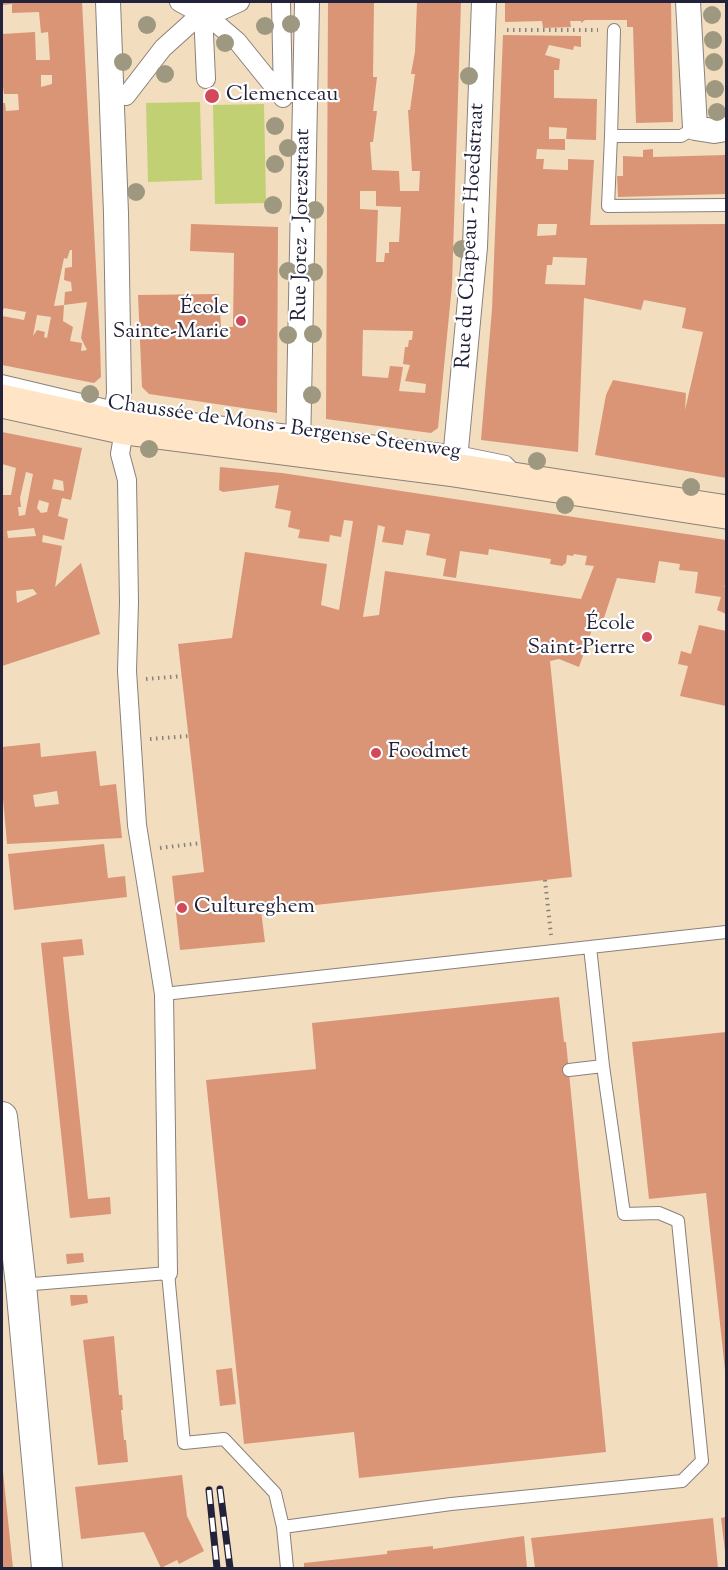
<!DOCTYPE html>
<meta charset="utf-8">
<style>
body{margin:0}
#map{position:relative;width:728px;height:1570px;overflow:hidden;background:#f2ddbe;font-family:"Sorts Mill Goudy",serif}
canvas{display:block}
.frame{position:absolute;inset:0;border:3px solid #22223b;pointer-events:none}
</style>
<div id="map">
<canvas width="728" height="1570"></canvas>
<div class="frame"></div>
</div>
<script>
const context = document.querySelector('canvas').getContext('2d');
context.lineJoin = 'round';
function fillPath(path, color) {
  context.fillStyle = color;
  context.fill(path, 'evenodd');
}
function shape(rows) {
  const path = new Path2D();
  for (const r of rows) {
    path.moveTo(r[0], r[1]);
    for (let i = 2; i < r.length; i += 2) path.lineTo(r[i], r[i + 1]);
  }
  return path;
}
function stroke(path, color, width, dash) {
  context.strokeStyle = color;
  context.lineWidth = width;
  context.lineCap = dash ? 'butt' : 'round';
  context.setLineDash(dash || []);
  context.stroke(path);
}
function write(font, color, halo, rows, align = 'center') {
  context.font = font + ' "Sorts Mill Goudy",serif';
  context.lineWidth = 4.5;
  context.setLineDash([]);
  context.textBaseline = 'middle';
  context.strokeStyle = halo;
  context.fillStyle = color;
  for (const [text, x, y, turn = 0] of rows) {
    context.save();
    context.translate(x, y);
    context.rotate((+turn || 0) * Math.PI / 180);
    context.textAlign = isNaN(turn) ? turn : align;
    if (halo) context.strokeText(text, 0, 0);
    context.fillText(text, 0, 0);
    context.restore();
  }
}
fillPath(shape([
 [200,102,202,180,148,182,146,103],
 [264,104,266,203,215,204,213,105]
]), '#c1d072');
fillPath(shape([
 [2,2,82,2,100,343,101,377,94,383,2,365,2,316,24,320,26,312,4,308,2,313,2,103,5,103,6,111,19,110,18,94,4,94,2,79,2,34,35,32,36,60,50,60,48,32,41,33,39,12,12,13,12,4,2,5],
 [41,75,52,75,52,84,41,87],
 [70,250,72,250,72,267,65,268,64,280,71,282,72,291,65,292,64,305,54,306,64,258,67,259],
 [87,302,81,338,87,350,81,351,82,343,70,341,73,327,63,321,64,305],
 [37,315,51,317,47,338,44,337,45,332,37,330,33,336],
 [328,2,374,2,373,77,377,77,373,111,377,111,373,142,370,142,372,170,399,171,400,191,419,191,420,171,412,171,408,110,410,110,415,74,411,74,415,52,417,2,461,2,452,285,438,428,431,433,326,419],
 [360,191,376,191,376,206,401,207,399,242,389,242,389,253,385,253,384,262,376,262,378,210,360,209],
 [363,330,413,331,412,340,409,340,408,347,405,347,403,364,410,365,405,381,426,384,425,393,399,391,403,367,390,366,388,378,362,376],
 [505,2,671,2,673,122,636,123,633,27,627,27,627,20,585,20,581,23,581,21,570,21,571,27,543,28,542,21,505,22],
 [503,35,581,36,581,47,574,46,573,50,549,45,545,55,560,59,559,70,554,70,554,98,597,99,596,140,566,139,567,128,549,127,549,139,565,139,565,150,537,149,536,159,544,159,543,169,568,170,568,159,594,160,590,225,726,224,726,478,595,455,606,395,613,380,686,393,685,410,703,332,682,328,686,308,644,300,641,310,584,298,578,452,481,440,492,309],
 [538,224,557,224,556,235,537,236],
 [553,257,587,258,585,285,545,284,547,265,552,265],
 [653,149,653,157,726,155,726,194,618,197,617,176,623,176,623,156,643,157,643,150],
 [191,224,278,227,277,413,149,394,142,387,138,295,219,294,221,327,233,327,234,253,190,251],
 [2,432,82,448,71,500,62,498,58,516,68,519,64,540,43,535,42,542,62,546,55,587,81,563,100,634,2,666,2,495,11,495,16,468,2,464],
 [26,472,33,474,25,515,19,516,18,507,21,507,20,498],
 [54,479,63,481,64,491,52,489],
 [39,500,49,503,47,512,41,513,37,508],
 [34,528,36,536,8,538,7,531],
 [33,589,37,594,17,603,16,591],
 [220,467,282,473,726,540,726,585,724,586,726,588,726,614,717,610,721,597,695,593,698,572,679,570,680,564,659,561,655,583,617,578,602,624,595,621,579,667,559,659,550,661,572,877,261,911,265,942,180,950,172,876,204,872,178,644,232,638,245,552,327,564,321,605,339,610,353,521,344,520,341,537,330,535,329,542,298,538,300,530,288,527,291,511,275,508,279,485,223,492,219,490],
 [378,525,385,527,382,542,403,545,406,530,430,534,426,555,446,559,443,576,456,578,460,551,488,555,489,549,551,559,550,564,562,566,566,563,567,555,573,556,574,554,587,556,585,565,594,566,581,599,385,571,379,615,363,617],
 [699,625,726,631,726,706,680,696,688,666,678,664,681,651,691,654],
 [40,743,41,757,96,751,100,786,116,784,122,838,7,844,2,787,2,747],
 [57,791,59,804,35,807,33,795],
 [104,844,108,878,125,876,127,897,14,910,8,854],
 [82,939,84,955,63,957,88,1199,110,1197,111,1214,70,1218,41,943],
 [559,997,564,1042,566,1042,606,1452,359,1478,354,1432,244,1444,206,1080,316,1069,312,1023],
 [726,1032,726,1370,725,1370,706,1193,649,1199,632,1042],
 [83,1253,84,1262,67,1264,66,1254],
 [70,1295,87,1295,88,1303,71,1306],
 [114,1336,119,1395,122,1395,123,1410,121,1410,124,1440,126,1440,128,1462,98,1465,83,1340],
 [232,1368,236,1404,220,1406,216,1370],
 [2,1472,3,1472,13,1568,2,1568],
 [182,1475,187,1516,204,1551,179,1564,177,1560,161,1568,144,1532,81,1539,75,1487],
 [726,1517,726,1551,725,1551,721,1518],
 [713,1518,718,1568,535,1568,531,1538],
 [524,1536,527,1568,304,1568,304,1563,387,1554,387,1551,433,1546,433,1549]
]), '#da9577');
const service = shape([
 [614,30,611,136,681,136,695,128],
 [611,136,608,206,726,205],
 [2,381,128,411,457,452,506,462,510,466],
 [164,994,726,932],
 [569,1070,603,1066,590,947],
 [21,1285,168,1273,184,1443,224,1439,275,1493,283,1527,287,1568],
 [283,1527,451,1504,682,1481,702,1461,678,1221,659,1213,624,1214,603,1066]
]);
const pedestrian = shape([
 [179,2,190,8,209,12,223,10,240,2],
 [281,2,283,98],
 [206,79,203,12,237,41,283,98],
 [126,96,163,48,203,12],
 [122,442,120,454,127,480,129,602,127,671,137,825,164,994,168,1273]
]);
const minor = shape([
 [108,2,116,213,119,393,115,426],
 [688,2,695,128,714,131,726,129],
 [298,449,307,2],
 [454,470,475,247,484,2]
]);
const tertiary = shape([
 [2,1117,21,1285,47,1568]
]);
const secondary = shape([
 [2,401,125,428,454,470,726,512]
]);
stroke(service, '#8a807c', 14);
stroke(pedestrian, '#8a807c', 20);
stroke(minor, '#8a807c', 26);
stroke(tertiary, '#8a807c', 32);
stroke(secondary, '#8a807c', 35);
stroke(shape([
 [507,30,598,30],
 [146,679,182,676],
 [150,739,189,736],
 [160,848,201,843],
 [545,880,551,935]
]), '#8a807c', 4, [1.5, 4.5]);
stroke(service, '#fff', 12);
stroke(pedestrian, '#fff', 18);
stroke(minor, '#fff', 24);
stroke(tertiary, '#fff', 30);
stroke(secondary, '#ffe4c6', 33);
const rail = shape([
 [220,1489,230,1568],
 [209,1490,217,1568]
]);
stroke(rail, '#22223b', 7);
stroke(rail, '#fff', 4.5, [14]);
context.fillStyle = '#9e9880';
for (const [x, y] of [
 [712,15],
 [291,24],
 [147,25],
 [265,26],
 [713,40],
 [225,43],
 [123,62],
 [714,62],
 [165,74],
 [469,76],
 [715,89],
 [717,112],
 [275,126],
 [288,148],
 [275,164],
 [136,192],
 [273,205],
 [315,210],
 [462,249],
 [288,271],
 [314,272],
 [313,334],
 [288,335],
 [90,394],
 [312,395],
 [149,449],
 [537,461],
 [691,487],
 [565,505]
]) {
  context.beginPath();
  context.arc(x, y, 9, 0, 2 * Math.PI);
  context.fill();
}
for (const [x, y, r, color] of [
 [212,96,8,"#d1495b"],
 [241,321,6,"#d1495b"],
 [647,637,6,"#d1495b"],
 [376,753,6,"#d1495b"],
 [182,908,6,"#d1495b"]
]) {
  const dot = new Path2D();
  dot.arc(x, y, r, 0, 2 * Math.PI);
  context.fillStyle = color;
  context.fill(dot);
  stroke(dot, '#fff', 2);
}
write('21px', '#22223b', '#fff', [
 ["Clemenceau",226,96],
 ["École",229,309,"right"],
 ["Sainte-Marie",229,333,"right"],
 ["École",635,625,"right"],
 ["Saint-Pierre",635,649,"right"],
 ["Foodmet",388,753],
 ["Cultureghem",194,908]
], 'left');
write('21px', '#22223b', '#fff', [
 ["Rue Jorez - Jorezstraat",303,225,-89],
 ["Rue du Chapeau - Hoedstraat",472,236,-87],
 ["Chaussée de Mons - Bergense Steenweg",284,429,8]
]);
</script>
